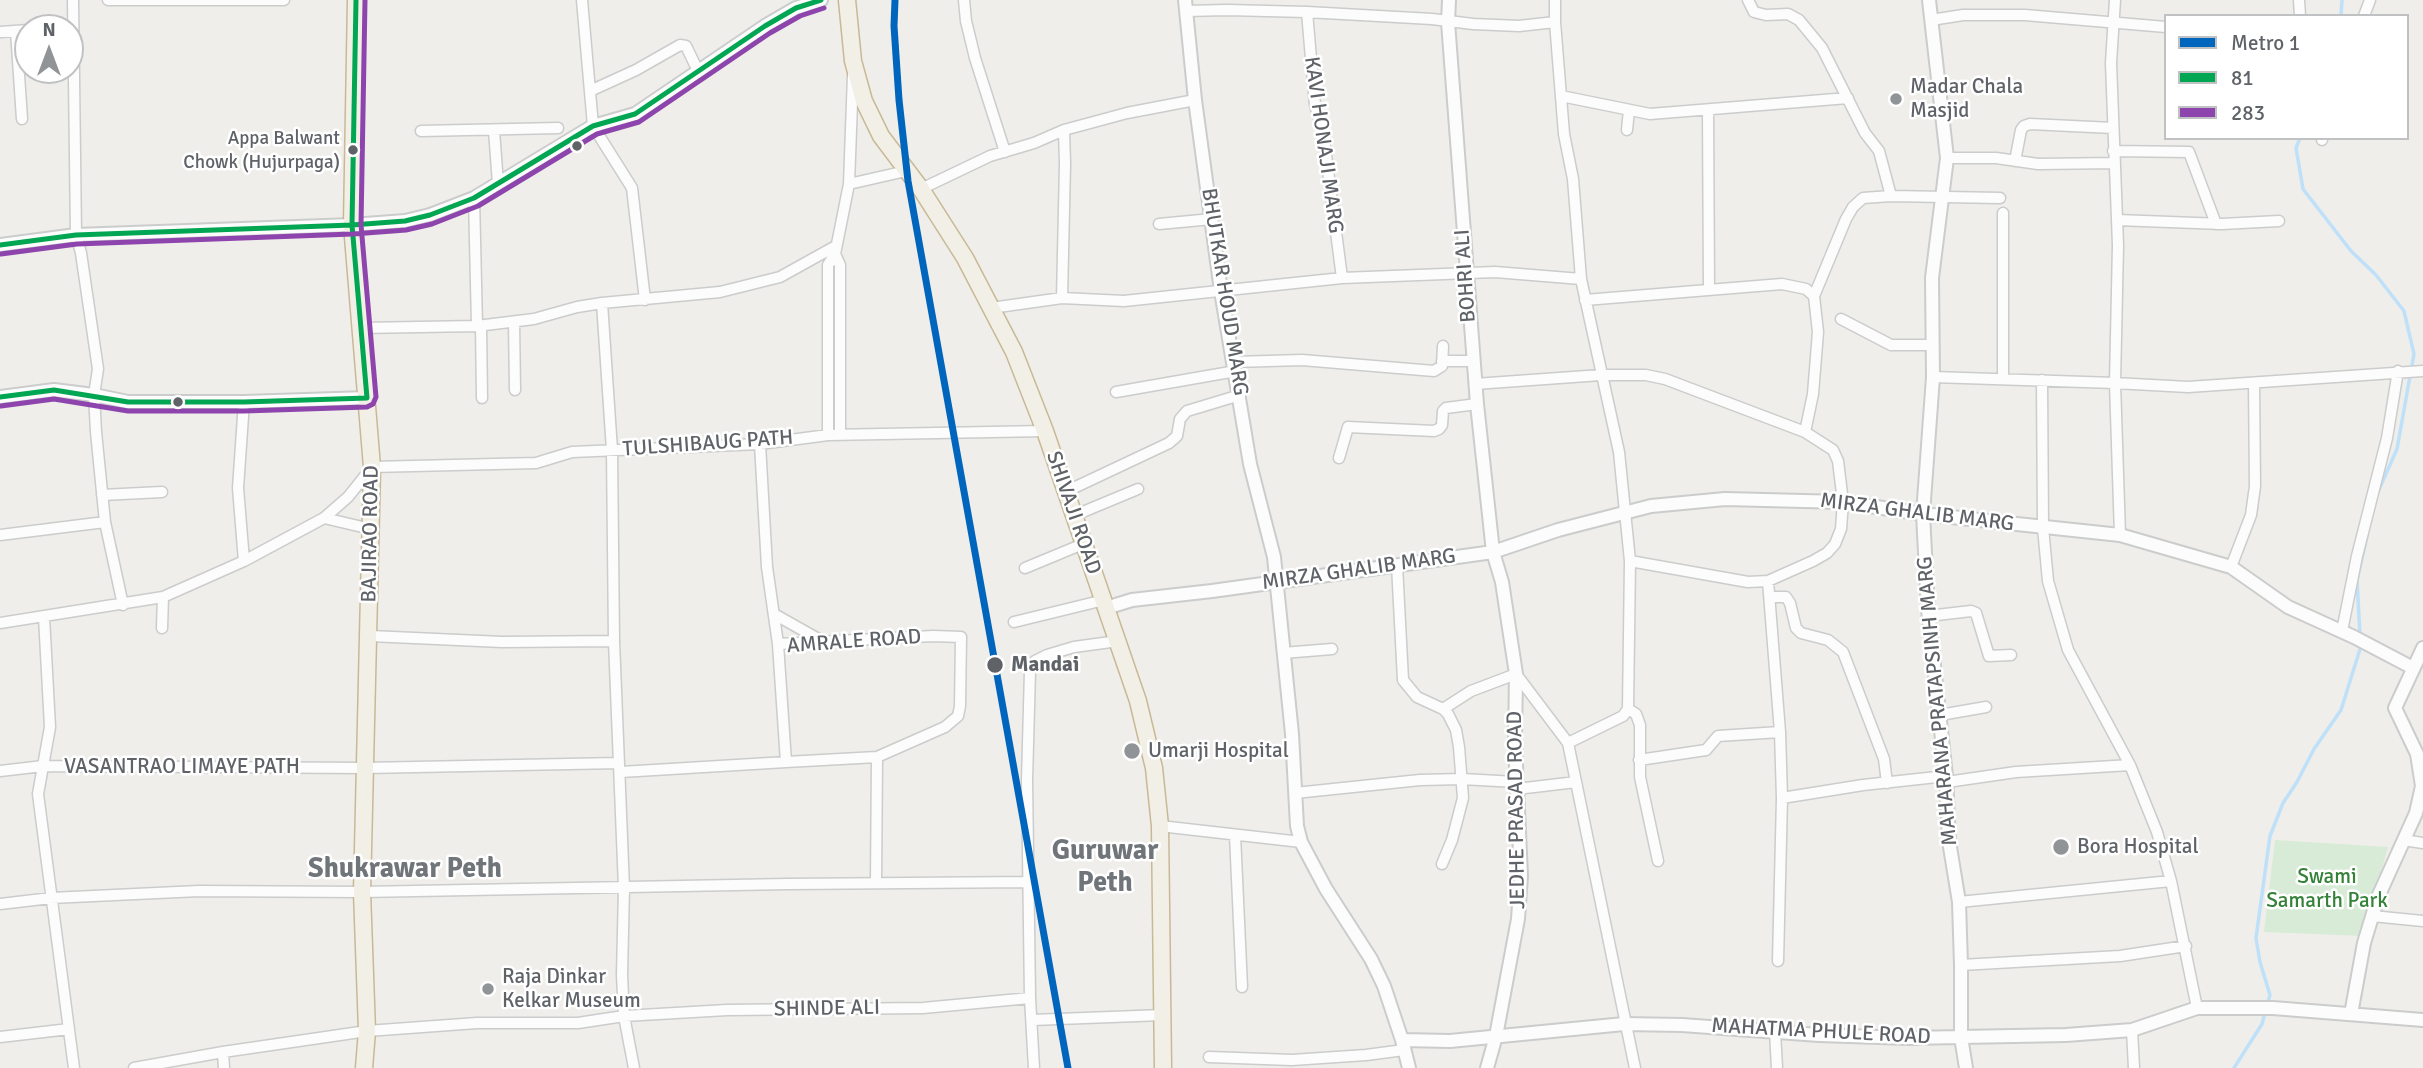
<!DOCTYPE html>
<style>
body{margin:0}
#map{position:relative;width:2423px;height:1068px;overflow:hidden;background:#efeeea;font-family:Signika,sans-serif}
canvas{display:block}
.legend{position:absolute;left:2164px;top:14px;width:245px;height:126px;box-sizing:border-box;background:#fff;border:2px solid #bfc1c3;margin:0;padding:9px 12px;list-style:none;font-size:21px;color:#5f6368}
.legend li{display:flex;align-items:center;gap:14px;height:35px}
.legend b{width:35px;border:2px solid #bfc1c3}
.north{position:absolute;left:14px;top:14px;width:70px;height:70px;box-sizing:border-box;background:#fff;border:2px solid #bfc1c3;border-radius:50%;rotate:0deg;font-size:19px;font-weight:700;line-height:28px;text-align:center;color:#5f6368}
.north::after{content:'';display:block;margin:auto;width:24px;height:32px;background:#919496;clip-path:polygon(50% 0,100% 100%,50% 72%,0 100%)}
</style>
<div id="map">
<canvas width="2423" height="1068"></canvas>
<ul class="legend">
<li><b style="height:9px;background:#0065bd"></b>Metro 1</li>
<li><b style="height:9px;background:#00a651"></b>81</li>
<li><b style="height:9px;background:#8e44ad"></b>283</li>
</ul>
<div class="north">N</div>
</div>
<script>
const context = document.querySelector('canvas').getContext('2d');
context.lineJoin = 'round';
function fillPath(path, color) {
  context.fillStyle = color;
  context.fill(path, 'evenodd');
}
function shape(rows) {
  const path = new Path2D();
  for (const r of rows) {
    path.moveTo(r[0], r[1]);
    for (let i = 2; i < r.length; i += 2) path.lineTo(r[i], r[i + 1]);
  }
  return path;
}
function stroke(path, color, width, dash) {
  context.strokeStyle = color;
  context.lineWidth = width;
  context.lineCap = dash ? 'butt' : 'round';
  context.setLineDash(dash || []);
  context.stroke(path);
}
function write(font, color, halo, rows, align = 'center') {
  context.font = font + ' Signika,sans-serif';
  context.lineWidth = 5;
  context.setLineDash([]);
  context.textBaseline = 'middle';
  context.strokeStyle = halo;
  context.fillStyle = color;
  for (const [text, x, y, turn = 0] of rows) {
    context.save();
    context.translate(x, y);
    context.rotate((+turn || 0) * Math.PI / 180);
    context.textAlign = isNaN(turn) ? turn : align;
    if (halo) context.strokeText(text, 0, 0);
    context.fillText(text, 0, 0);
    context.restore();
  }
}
fillPath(shape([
 [2275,840,2388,847,2363,936,2264,932]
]), '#d8ebd6');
stroke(shape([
 [2341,16,2342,0],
 [2300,138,2296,148,2303,189,2351,251,2376,275,2404,311,2414,354,2397,449,2377,494],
 [2360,635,2357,580,2367,536],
 [2267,1005,2270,995,2260,962,2256,938,2270,836,2283,803,2297,782,2314,749,2341,710,2361,646],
 [2234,1068,2262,1024,2265,1012]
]), '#bfe0f9', 3.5);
const minor = shape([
 [73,0,76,235,81,253,98,369,94,395,96,432,105,522,123,605],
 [108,0,284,0],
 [582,0,593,126,632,188,645,300],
 [964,0,966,21,975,58,1005,152],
 [1555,0,1555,22,1564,134,1573,179,1581,279,1619,452,1630,561,1628,709,1623,716,1568,743],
 [1748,0,1754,12,1766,15,1788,14,1799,20,1822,48,1865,133,1879,151,1891,196],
 [2115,0,2111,63,2118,245,2115,383,2120,535],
 [2299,0,2300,16],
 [1186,11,1227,10,1307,12,1432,19,1473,24,1519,26,1555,22],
 [1307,12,1315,105,1323,132,1342,278],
 [2364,16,2370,0],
 [1931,20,1963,15,2025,15,2166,27],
 [16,31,22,119],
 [0,32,28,30],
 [590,91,636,70,680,45,686,46,698,71],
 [1561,96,1650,114,1848,98],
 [1708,110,1709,290],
 [494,130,498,184],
 [1627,130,1629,110],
 [421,131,558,128],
 [2322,140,2322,138],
 [2113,151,2189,152,2216,224],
 [1947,158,1996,158,2038,164,2115,163],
 [2015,161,2021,130,2024,126,2030,124,2113,128],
 [849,184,906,171],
 [921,189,990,156,1034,143,1064,130,1127,113,1195,100],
 [474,198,477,326],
 [2003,213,2003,379],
 [2117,220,2222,224,2279,221],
 [1159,224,1212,219],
 [835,254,840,265,840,435],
 [1814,296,1846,219,1853,207,1863,198,1891,196,2000,198],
 [1062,298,1065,164,1064,130],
 [1585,300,1782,284,1806,289,1814,296,1818,332,1813,394,1805,432],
 [602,303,612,450,614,641,624,888,622,975,624,1016,634,1068],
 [991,308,1062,298,1124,301,1342,278,1495,272,1581,279],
 [1841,319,1891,345,1932,345],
 [514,322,515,390],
 [481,326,482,398],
 [361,328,477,326,534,319,577,307,602,303,720,292,780,277,834,247],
 [1442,361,1473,361],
 [1234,362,1302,360,1434,371,1442,366,1443,346],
 [1933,377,2115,383,2188,387,2423,371],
 [2042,380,2043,528,2048,581,2068,650,2130,765,2157,832,2171,881,2197,1008],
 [1475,384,1601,375,1646,375,1665,379,1805,432,1833,450,1838,461,1843,502,1841,529,1835,544,1827,553,1813,561,1768,581,1748,582,1630,561],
 [1116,392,1236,371],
 [828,435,828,265,835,254,849,184,853,75],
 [760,444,767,567,778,644],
 [1339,458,1348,427,1434,431,1439,429,1442,425,1443,411,1446,408,1477,404],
 [1065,492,1169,443,1177,436,1180,419,1187,411,1240,395],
 [102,495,162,492],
 [1073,516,1138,489],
 [324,518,371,529],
 [0,535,105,522],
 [244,561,238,488,244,402],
 [1397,565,1403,680,1417,697,1443,709,1448,714,1456,730,1459,747,1463,798,1452,840,1442,864],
 [2231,567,2251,515,2255,486,2254,383],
 [1025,568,1083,544],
 [1768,581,1780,732,1782,798,1778,961],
 [1770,597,1786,597,1790,603,1796,628,1801,633,1828,640,1843,652,1884,759,1887,783],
 [774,614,822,641],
 [1928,616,1971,611,1976,613,1989,656,2011,655],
 [44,617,50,727,38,794,74,1068],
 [1014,622,1104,600],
 [0,623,163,597,244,561,324,518,348,497,372,467,536,463,572,452,760,444,828,435,1045,431],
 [162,628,163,597],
 [2342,631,2357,556,2387,438,2398,371],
 [370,636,502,642,614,641],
 [1283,653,1332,649],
 [1443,709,1471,691,1516,674,1568,743,1635,1068],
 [1628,709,1636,714,1640,725,1640,777,1658,861],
 [1940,715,1986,707],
 [1639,760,1706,750,1718,736,1780,732],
 [0,771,43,766,365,768,619,763],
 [621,772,786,762,877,757,945,727,958,716,960,706,961,637,933,636,778,644,786,762],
 [1947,782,2016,772,2130,765],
 [1517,789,1576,782],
 [1295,793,1420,780,1462,779,1516,782],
 [1782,798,1863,785,1946,776],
 [1160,826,1301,842],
 [1235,835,1242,987],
 [2403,840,2423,843],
 [876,883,877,757],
 [1959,902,2171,881],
 [0,904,51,898,199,891,362,892,788,884,1029,882],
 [2372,916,2423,921],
 [1961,965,2120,956,2186,946],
 [1032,1020,1163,1015],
 [2132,1030,2134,1068],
 [1775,1032,1777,1068],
 [0,1037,69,1029],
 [223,1052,224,1068],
 [1209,1057,1292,1060,1366,1055,1404,1050],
 [134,1068,223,1052,367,1031,477,1023,578,1023,624,1016,727,1010,923,1008,1030,998],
 [1034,1068,1030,998,1027,780,1030,671,1035,661,1047,655,1074,647,1118,641]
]);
const tertiary = shape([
 [1185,0,1195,100,1221,291,1250,464,1274,557,1292,734,1297,826,1301,842,1326,889,1371,959,1384,986,1402,1040,1409,1068],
 [1449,0,1448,22,1477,404,1493,552,1502,582,1516,674,1515,743,1521,876,1518,919,1496,1036,1487,1068],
 [1929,0,1947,158,1932,278,1933,377,1923,514,1928,610,1946,776,1949,841,1959,902,1961,965,1961,1037,1966,1068],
 [0,245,76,235,352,225,405,221,430,215,474,198,593,126,635,114,765,26,796,8,821,0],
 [0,397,54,390,94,395,128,402,244,402,367,398],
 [1106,608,1132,600,1212,591,1493,552,1558,530,1651,506,1725,499,1843,502,1923,514,2120,535,2231,567,2288,607,2354,637,2413,668],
 [2351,1014,2364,943,2378,897,2416,813,2422,786,2417,754,2395,708,2423,648],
 [1402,1040,1450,1041,1624,1024,1682,1025,1819,1035,1909,1038,2066,1035,2132,1030,2197,1008,2273,1008,2423,1020]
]);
const trunk = shape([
 [356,0,352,225,372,467,362,892,367,1031,364,1068],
 [847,0,853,61,864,101,881,136,921,189,965,258,1014,352,1045,431,1138,701,1154,768,1160,826,1163,1068]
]);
stroke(minor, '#cbcccc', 13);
stroke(tertiary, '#cbcccc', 16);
stroke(trunk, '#c8b996', 19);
stroke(minor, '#fdfcfc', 10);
stroke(tertiary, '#fdfcfc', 12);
stroke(trunk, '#f2f0e6', 16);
stroke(shape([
 [0,245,76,235,352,225,405,221,430,215,474,198,593,126,635,114,765,26,796,8,821,0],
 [0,397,54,390,128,402,244,402,367,398,352,225,356,0]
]), '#00a651', 5);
stroke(shape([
 [1,254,77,244,353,234,406,230,432,224,478,206,597,134,639,122,770,33,800,16,824,8],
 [1,406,54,399,128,411,244,411,367,407,373,404,376,397,361,225,365,0]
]), '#8e44ad', 5);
stroke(shape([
 [895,0,894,26,899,100,908,181,1068,1068]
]), '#0065bd', 7);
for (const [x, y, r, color] of [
 [1896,99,7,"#919496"],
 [577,146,6,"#5f6368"],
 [353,150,6,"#5f6368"],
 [178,402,6,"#5f6368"],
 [995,665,9,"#5f6368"],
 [1132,751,9,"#919496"],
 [2061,847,9,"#919496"],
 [488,989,7,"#919496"]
]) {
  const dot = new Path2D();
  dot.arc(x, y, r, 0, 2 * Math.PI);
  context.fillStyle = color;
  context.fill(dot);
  stroke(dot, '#fff', 2.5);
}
write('19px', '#5f6368', '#fff', [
 ["Appa Balwant",340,139],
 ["Chowk (Hujurpaga)",340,163]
], 'right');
write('21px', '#5f6368', '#fff', [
 ["Madar Chala",1910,87],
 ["Masjid",1910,111],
 ["Umarji Hospital",1148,751],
 ["Bora Hospital",2077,847],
 ["Raja Dinkar",502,977],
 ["Kelkar Museum",502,1001]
], 'left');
write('21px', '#5f6368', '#fff', [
 ["KAVI HONAJI MARG",1323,145,82],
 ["BOHRI ALI",1466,276,-94],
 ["BHUTKAR HOUD MARG",1224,292,81],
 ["TULSHIBAUG PATH",708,444,-4],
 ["SHIVAJI ROAD",1073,513,71],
 ["MIRZA GHALIB MARG",1917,513,7],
 ["BAJIRAO ROAD",371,534,-89],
 ["MIRZA GHALIB MARG",1359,570,-8],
 ["AMRALE ROAD",854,642,-4],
 ["MAHARANA PRATAPSINH MARG",1938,701,-95],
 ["VASANTRAO LIMAYE PATH",182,767],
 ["JEDHE PRASAD ROAD",1517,810,-91],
 ["SHINDE ALI",827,1009,-1],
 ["MAHATMA PHULE ROAD",1821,1032,3]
]);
write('bold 21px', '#5f6368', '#fff', [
 ["Mandai",1011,665]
], 'left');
write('21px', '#348238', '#fff', [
 ["Swami",2327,877],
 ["Samarth Park",2327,901]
]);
write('bold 28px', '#70757a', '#fff', [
 ["Guruwar",1105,852],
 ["Peth",1105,884],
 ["Shukrawar Peth",405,870]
]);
</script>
